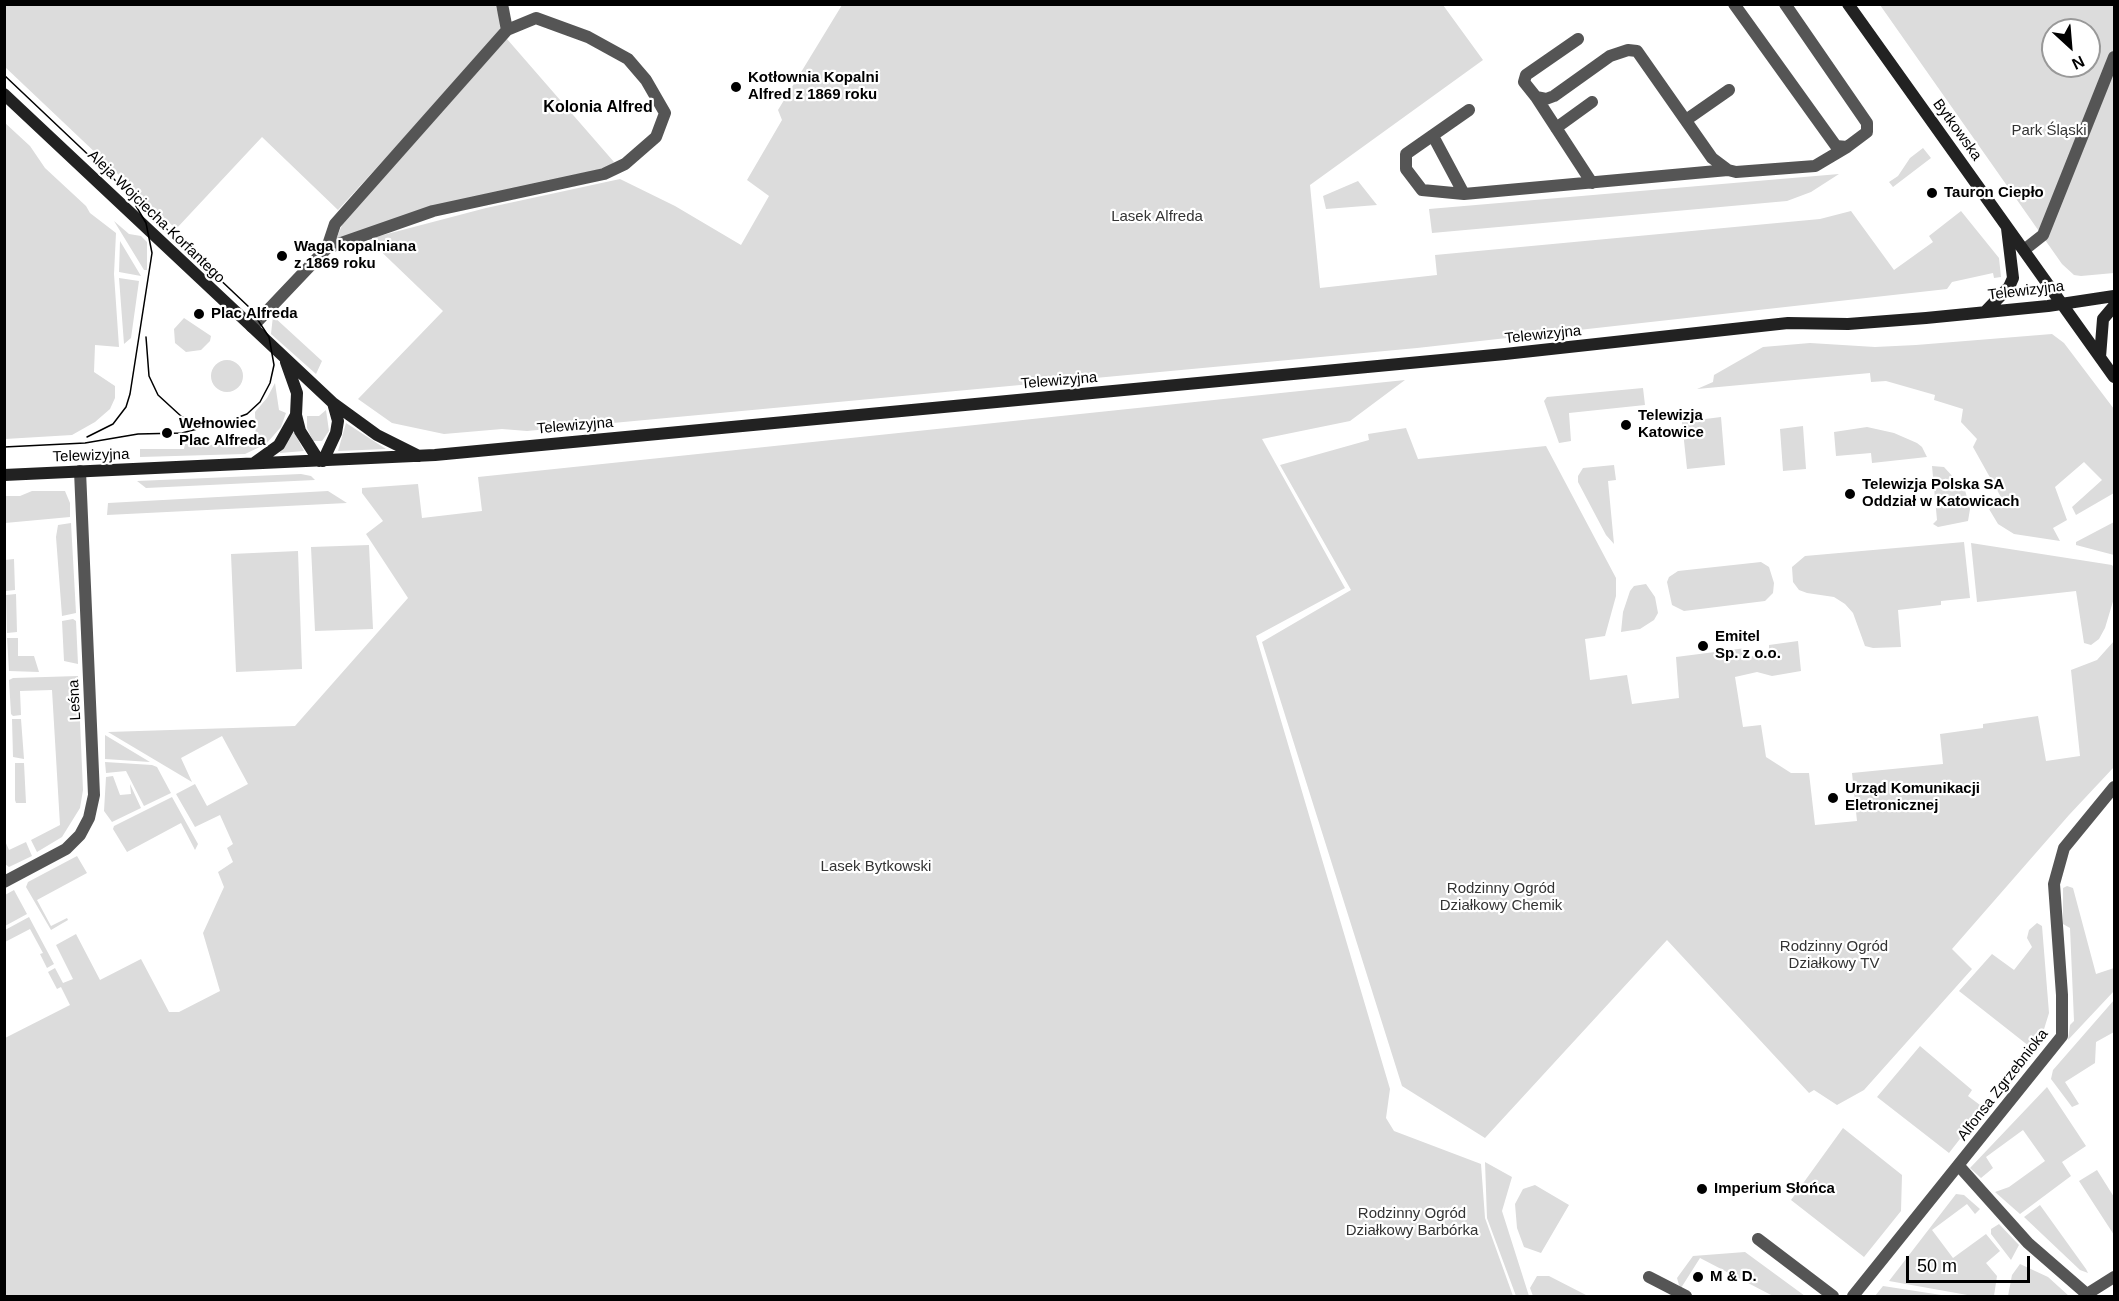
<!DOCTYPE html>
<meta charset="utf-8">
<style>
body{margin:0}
#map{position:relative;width:2119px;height:1301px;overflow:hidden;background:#fff;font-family:Arial,sans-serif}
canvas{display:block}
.frame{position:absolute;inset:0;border:6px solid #000;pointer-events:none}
.north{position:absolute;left:2041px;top:18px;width:60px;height:60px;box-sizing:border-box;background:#fff;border:2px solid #999;border-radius:50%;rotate:154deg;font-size:16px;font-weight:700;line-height:24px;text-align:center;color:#000}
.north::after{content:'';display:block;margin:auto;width:21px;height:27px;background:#000;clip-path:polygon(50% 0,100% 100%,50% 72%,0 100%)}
.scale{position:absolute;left:1906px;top:1256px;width:124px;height:27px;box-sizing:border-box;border:3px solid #000;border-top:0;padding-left:8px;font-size:18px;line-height:21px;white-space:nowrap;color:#000;-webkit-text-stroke:4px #fff;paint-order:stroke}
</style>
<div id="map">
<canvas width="2119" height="1301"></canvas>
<div class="frame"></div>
<div class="north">N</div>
<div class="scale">50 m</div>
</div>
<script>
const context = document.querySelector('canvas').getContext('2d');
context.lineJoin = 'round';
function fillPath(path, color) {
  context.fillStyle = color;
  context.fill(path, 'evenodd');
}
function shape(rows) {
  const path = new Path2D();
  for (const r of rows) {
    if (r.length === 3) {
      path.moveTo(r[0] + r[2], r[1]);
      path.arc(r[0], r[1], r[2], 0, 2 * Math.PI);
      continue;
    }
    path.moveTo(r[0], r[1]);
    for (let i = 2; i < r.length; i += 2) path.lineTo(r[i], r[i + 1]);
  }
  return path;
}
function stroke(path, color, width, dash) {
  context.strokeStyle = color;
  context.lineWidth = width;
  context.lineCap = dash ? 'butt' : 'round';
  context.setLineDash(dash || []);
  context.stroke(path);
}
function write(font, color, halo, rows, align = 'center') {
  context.font = font + ' Arial,sans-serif';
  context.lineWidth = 4.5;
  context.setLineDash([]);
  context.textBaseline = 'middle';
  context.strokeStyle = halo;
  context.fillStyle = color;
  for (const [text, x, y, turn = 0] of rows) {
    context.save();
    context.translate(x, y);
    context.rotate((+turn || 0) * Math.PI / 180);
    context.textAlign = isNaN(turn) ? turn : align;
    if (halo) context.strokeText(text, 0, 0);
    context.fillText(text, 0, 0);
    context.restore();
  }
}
fillPath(shape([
 [495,4,502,25,497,36,338,210,262,137,176,229,5,67,4,5],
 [842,5,1443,5,1483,60,1310,185,1320,288,1437,275,1435,255,1820,219,1851,211,1894,270,1933,242,1929,236,1961,211,1999,258,2001,277,1994,278,1993,273,1952,282,1947,289,1417,348,527,431,502,429,444,434,392,423,358,399,443,311,368,239,486,208,620,179,675,206,741,245,769,196,747,180,782,120,778,110],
 [1880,5,2114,5,2114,273,2081,276,2074,275,2062,264],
 [2053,30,2089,30,2089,66,2053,66],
 [507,39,614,162,603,170,336,239,343,223],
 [4,122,30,146,45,168,86,206,90,213,116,233,114,274,119,347,95,345,94,372,115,386,115,398,110,409,95,422,72,435,5,439],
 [1923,148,1931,158,1893,187,1889,182,1898,176,1910,158],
 [1839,174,1811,192,1787,201,1432,233,1429,209],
 [1358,181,1377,205,1326,209,1323,196],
 [114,221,129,234,141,236,147,242,147,270,144,270],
 [120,241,141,276,119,272],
 [119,278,139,281,131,338,124,344],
 [273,316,322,361,316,374,271,334],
 [184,318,211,336,210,341,201,350,186,352,175,343,174,329],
 [2052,334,2064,343,2114,409,2114,493,2076,515,2072,507,2102,480,2084,462,2055,487,2067,520,2053,528,2060,541,2014,534,1998,524,1989,509,2002,499,1973,447,1977,439,1961,422,1963,409,1934,400,1935,395,1886,381,1871,382,1870,373,1697,389,1713,382,1714,375,1763,347,1810,343,1875,347,1916,345],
 [227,376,16],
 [1405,380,1350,421,1262,439,1345,588,1256,636,1390,1089,1386,1118,1394,1131,1481,1164,1485,1218,1513,1296,5,1296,5,1038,70,1005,61,987,57,989,48,972,55,968,63,983,73,979,56,945,76,934,100,980,141,959,169,1012,179,1012,220,991,203,933,224,887,218,872,233,862,227,848,233,844,220,815,195,827,176,794,195,784,207,806,248,784,222,736,181,758,192,782,108,732,295,726,408,598,366,534,383,521,362,493,362,488,418,484,422,518,482,511,478,477],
 [275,383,279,410,286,413,281,427,266,444,245,454,140,457,140,449,184,449,185,444,256,446,255,412,267,398],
 [1643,388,1645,405,1569,413,1571,441,1559,443,1544,401,1547,397],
 [326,410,329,431,322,441,313,441,307,428,307,416,319,416],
 [1721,417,1725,465,1687,469,1682,422],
 [346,423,386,449,338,451],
 [1803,426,1806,469,1783,471,1780,429],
 [1867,427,1894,433,1917,443,1922,447,1927,457,1872,463,1871,453,1836,456,1834,432],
 [1406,428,1418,459,1546,446,1616,578,1616,596,1605,636,1585,639,1590,680,1627,675,1632,704,1679,698,1676,657,1746,648,1748,657,1769,654,1769,645,1798,641,1801,671,1772,676,1757,672,1735,677,1743,727,1761,725,1766,757,1791,773,1809,773,1815,825,1857,821,1852,773,1943,764,1940,734,1983,728,1983,724,2038,716,2046,761,2080,756,2071,670,2097,660,2114,641,2114,767,2069,815,1952,949,1972,969,1864,1090,1837,1105,1814,1090,1809,1093,1667,940,1485,1138,1402,1086,1262,642,1351,590,1280,465,1369,440,1368,434],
 [294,432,304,451,280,453,280,452],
 [1614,465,1616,480,1608,481,1614,544,1606,535,1578,482,1578,476,1583,468],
 [1932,466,1944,467,1965,490,1970,509,1968,521,1938,527,1933,524,1937,520],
 [301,474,311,476,315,480,146,488,137,481],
 [32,491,65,491,70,503,70,517,5,523,5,496,20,496],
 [328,491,347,503,107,515,108,503],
 [2114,522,2114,555,2076,545,2076,542],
 [71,523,76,613,62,616,56,537,58,525],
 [1964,542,1970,598,1941,601,1941,605,1898,610,1901,647,1873,648,1865,646,1853,613,1845,604,1834,597,1807,593,1799,590,1793,582,1792,567,1805,556],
 [1971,543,2112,565,2114,568,2114,598,2105,628,2099,639,2091,645,2084,643,2076,591,1977,602],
 [369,545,373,629,315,631,311,547],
 [298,551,302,669,236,672,231,554],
 [14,559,15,590,6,591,5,560],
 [1761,562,1769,567,1774,583,1773,593,1765,601,1684,611,1672,605,1667,582,1669,577,1678,571],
 [1646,584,1655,597,1658,613,1654,620,1640,629,1621,632,1623,612,1630,591,1634,586],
 [16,594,17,632,7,633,6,595],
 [73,619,76,621,78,664,64,661,62,621],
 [7,638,18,638,18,656,34,656,39,672,9,671],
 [78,676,83,790,80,808,62,837,37,852,31,840,60,825,52,690,20,691,21,715,13,716,11,714,9,680,13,678],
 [12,719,21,719,24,759,13,757],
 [105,735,150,762,105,759],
 [105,762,152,765,157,767,171,793,144,806,126,771,106,773],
 [15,763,24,763,26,803,16,803,15,800],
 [113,776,120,795,131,794,130,784,141,808,112,822,104,811,106,777],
 [172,797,198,844,195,850,181,823,127,852,113,829,114,826],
 [5,841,9,850,26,842,32,856,9,867,5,864],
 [77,856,87,873,37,900,51,926,67,918,68,920,51,930,26,887,28,882],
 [2067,886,2073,888,2096,974,2114,968,2114,991,2068,1040,2070,1025,2074,1021,2070,928,2063,924,2063,888],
 [14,890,27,914,5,926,5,895],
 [29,917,54,964,47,968,40,954,43,953,30,929,5,942,5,930],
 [2037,923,2042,926,2049,1013,2041,1039,2034,1050,1959,991,1992,954,2014,970,2032,947,2027,938,2029,930],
 [2114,1000,2114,1032,2096,1042,2095,1063,2065,1082,2079,1104,2072,1107,2051,1079,2053,1070],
 [1920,1046,1972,1090,1968,1096,1984,1108,1949,1153,1877,1097],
 [2047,1087,2086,1146,2062,1162,2071,1176,2020,1214,1995,1192,2009,1187,2045,1161,2023,1130,1986,1157,1993,1168,1981,1178,1970,1168],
 [1843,1128,1902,1175,1901,1211,1864,1257,1791,1200],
 [1485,1162,1512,1177,1502,1211,1529,1296,1516,1296,1487,1218],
 [2097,1170,2114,1197,2114,1235,2079,1181],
 [1535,1185,1569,1205,1541,1253,1524,1247,1517,1228,1515,1204,1523,1189],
 [1956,1194,1964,1195,1980,1209,1975,1214,1967,1204,1932,1230,1953,1258,1986,1234,2000,1251,1986,1263,1997,1276,1994,1296,1973,1296,1889,1281],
 [2040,1205,2086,1269,2088,1273,2080,1270,2024,1217],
 [1999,1224,2019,1245,2011,1260,1991,1234,1991,1229],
 [1745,1252,1805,1296,1773,1296,1700,1258,1681,1288,1679,1285,1677,1278,1693,1256],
 [2020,1264,2048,1277,2069,1296,2008,1296,2012,1275],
 [1549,1276,1586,1295,1586,1296,1533,1296,1530,1288,1537,1276],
 [1883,1286,1948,1296,1875,1296]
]), '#dcdcdc');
stroke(shape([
 [502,4,507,30],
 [1734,4,1836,146,1847,147,1867,132,1867,123,1785,4],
 [1578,39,1526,75,1524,82,1536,97,1546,99,1554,96,1610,56,1628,50,1637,51,1712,158,1728,170,1736,172,1815,166,1847,147],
 [1536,97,1592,183],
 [1469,110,1406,154,1406,169,1422,190,1464,194,1728,170],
 [1686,120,1729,90],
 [1556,128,1592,102],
 [1433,136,1464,194],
 [2024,250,2043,235,2114,57],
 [252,327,327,248,433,211,604,174,625,164,656,137,665,113,646,80,628,59,588,37,536,18,507,30,335,224,327,248],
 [4,882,66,849,80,835,89,818,94,795,80,471],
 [1959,1166,2028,1243,2089,1296],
 [1758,1239,1833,1296],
 [1649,1277,1686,1296],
 [2087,1294,2114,1277],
 [1853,1296,2062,1036,2062,995,2054,884,2064,848,2114,787]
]), '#555', 12);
stroke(shape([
 [1848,4,2114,377],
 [4,94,333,403,377,435,419,456],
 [1985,312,2009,287,2013,278,2007,228],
 [2100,357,2103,319,2114,306],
 [286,362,297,393,296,415,300,431,319,461],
 [323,461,336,433,338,421,333,403],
 [254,463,279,445,296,415],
 [4,475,435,455,1505,354,1788,323,1848,324,1926,318,2048,306,2114,296]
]), '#222', 12);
stroke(shape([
 [4,75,250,308,269,337,274,365,270,383,260,402,247,414,231,420,182,433,138,434,85,443,4,447],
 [146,337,149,376,158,395,182,417,210,424],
 [87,437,113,424,126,407,130,394,152,253,146,223,136,206]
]), '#000', 1.5);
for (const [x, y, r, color] of [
 [736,87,6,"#000"],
 [1932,193,6,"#000"],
 [282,256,6,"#000"],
 [199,314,6,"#000"],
 [1626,425,6,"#000"],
 [167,433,6,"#000"],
 [1850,494,6,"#000"],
 [1703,646,6,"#000"],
 [1833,798,6,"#000"],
 [1702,1189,6,"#000"],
 [1698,1277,6,"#000"]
]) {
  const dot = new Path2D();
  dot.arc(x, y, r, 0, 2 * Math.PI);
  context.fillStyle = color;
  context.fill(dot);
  stroke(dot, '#fff', 2);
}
write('bold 15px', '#000', '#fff', [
 ["Kotłownia Kopalni",748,78],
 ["Alfred z 1869 roku",748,95],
 ["Tauron Ciepło",1944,193],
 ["Waga kopalniana",294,247],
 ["z 1869 roku",294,264],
 ["Plac Alfreda",211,314],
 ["Telewizja",1638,416],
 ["Katowice",1638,433],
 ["Wełnowiec",179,424],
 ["Plac Alfreda",179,441],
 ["Telewizja Polska SA",1862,485],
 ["Oddział w Katowicach",1862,502],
 ["Emitel",1715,637],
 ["Sp. z o.o.",1715,654],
 ["Urząd Komunikacji",1845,789],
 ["Eletronicznej",1845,806],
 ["Imperium Słońca",1714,1189],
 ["M & D.",1710,1277]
], 'left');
write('15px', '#000', '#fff', [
 ["Bytkowska",1957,130,54],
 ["Aleja Wojciecha Korfantego",156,217,44],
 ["Telewizyjna",2026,291,-7],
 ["Telewizyjna",1543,335,-6],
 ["Telewizyjna",1059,381,-5],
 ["Telewizyjna",575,426,-5],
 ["Telewizyjna",91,456,-2],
 ["Leśna",75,700,-93],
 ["Alfonsa Zgrzebnioka",2003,1085,-52]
]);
write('15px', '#333', '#fff', [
 ["Park Śląski",2049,131],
 ["Lasek Alfreda",1157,217],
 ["Lasek Bytkowski",876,867],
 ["Rodzinny Ogród",1501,889],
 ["Działkowy Chemik",1501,906],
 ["Rodzinny Ogród",1834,947],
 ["Działkowy TV",1834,964],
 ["Rodzinny Ogród",1412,1214],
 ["Działkowy Barbórka",1412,1231]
]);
write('bold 16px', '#000', '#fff', [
 ["Kolonia Alfred",598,108]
]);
</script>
